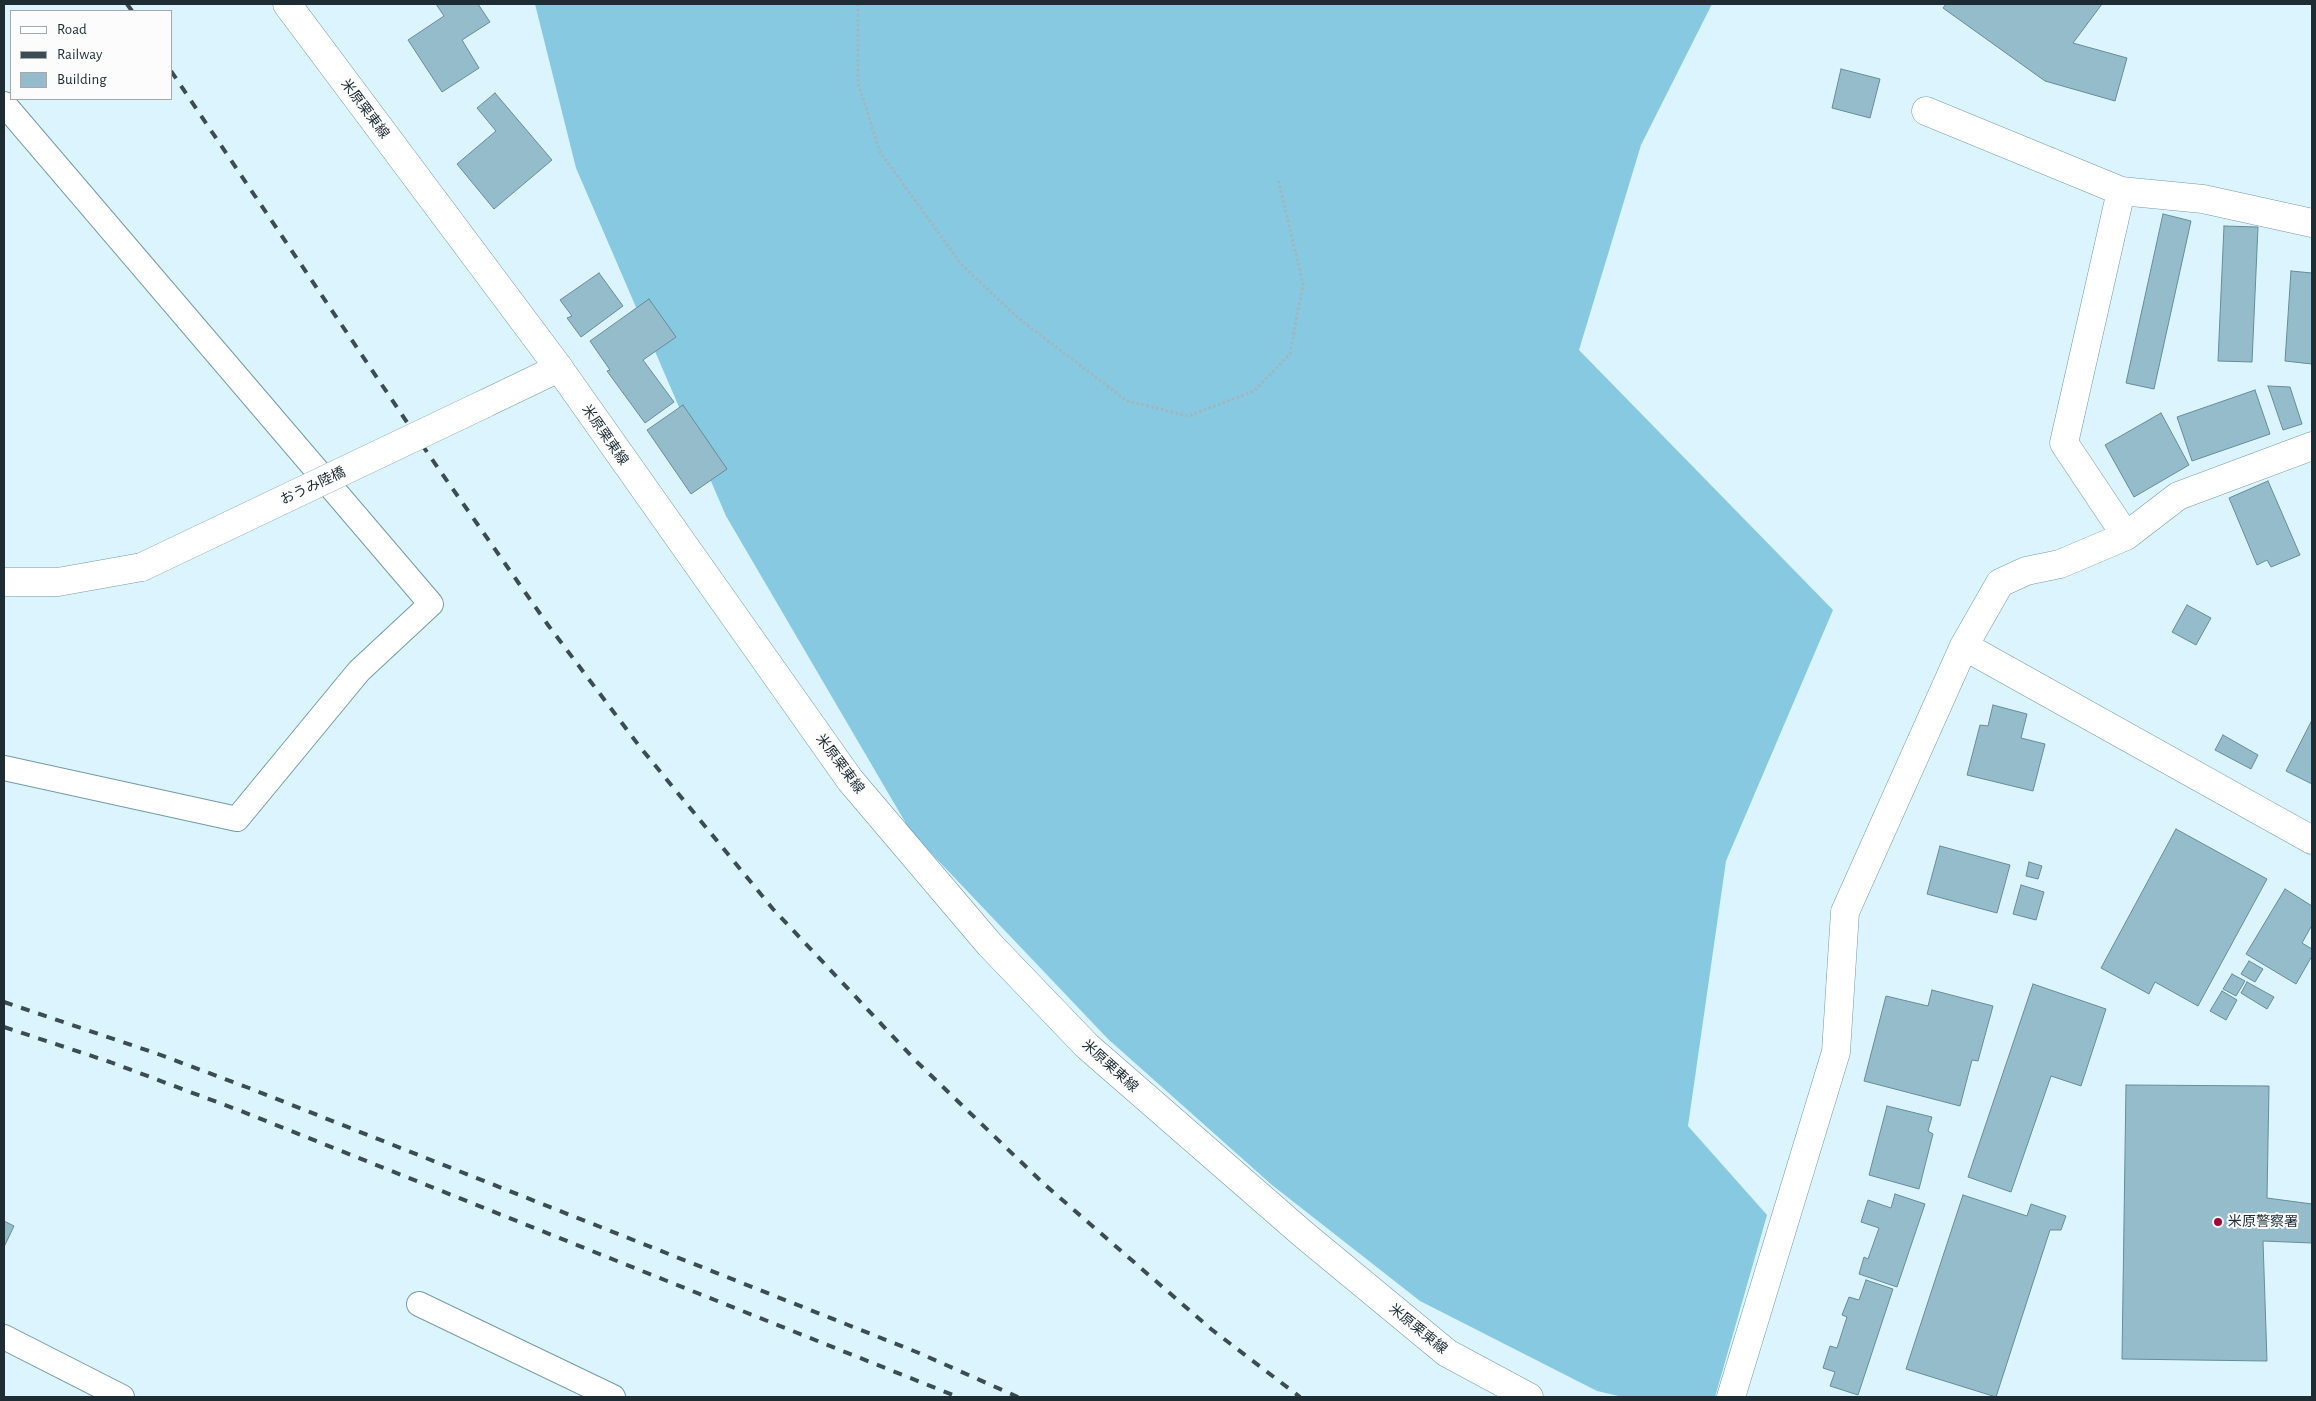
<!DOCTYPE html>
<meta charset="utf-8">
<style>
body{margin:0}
#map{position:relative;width:2316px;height:1401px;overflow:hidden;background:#dcf4fd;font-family:"Alegreya Sans",sans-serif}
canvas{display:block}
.frame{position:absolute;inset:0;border:5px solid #1d2d33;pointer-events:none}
.legend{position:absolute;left:10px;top:10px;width:162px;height:90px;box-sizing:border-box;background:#fcfcfc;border:1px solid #a3a9ac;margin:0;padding:6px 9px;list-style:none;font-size:15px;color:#1d2d33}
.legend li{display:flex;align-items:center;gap:10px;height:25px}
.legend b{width:25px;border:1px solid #a3a9ac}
</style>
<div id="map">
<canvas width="2316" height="1401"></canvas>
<div class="frame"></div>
<ul class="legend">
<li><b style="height:6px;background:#fff"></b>Road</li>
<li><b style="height:6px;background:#3b4d53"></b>Railway</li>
<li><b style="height:14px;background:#95bccb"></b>Building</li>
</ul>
</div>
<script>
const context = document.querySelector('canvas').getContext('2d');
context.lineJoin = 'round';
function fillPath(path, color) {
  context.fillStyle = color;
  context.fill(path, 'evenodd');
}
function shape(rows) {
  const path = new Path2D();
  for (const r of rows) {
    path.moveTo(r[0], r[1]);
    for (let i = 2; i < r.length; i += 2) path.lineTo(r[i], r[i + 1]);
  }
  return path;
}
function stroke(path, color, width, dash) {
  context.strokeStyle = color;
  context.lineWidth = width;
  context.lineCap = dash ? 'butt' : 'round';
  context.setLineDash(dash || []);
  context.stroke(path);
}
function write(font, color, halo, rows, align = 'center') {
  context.font = font + ' "Alegreya Sans","Noto Sans JP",sans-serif';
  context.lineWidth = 4;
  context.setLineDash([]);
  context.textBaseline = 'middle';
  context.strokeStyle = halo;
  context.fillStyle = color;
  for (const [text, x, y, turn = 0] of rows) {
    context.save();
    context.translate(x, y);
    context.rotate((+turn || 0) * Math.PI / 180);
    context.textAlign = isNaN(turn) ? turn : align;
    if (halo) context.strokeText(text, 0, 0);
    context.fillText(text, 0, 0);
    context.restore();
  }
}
fillPath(shape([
 [535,4,1712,4,1641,145,1579,350,1833,610,1726,861,1688,1126,1767,1215,1715,1397,1623,1397,1597,1391,1420,1301,1272,1185,1108,1039,911,832,726,516,576,168]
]), '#86c9e1');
const building = shape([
 [436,4,478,4,490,22,462,40,479,68,442,92,408,40,444,16,436,4],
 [1946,4,2102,4,2073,43,2127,58,2115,101,2045,81,1943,8,1946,4],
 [1841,69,1880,79,1870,118,1832,108,1841,69],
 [495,93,552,160,494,209,457,164,496,131,477,108,495,93],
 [2163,214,2191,221,2154,389,2126,383,2163,214],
 [2224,226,2258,227,2252,362,2218,361,2224,226],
 [2291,271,2312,273,2312,364,2285,361,2291,271],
 [599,273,623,306,581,337,567,318,572,316,560,300,599,273],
 [649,299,676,337,643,360,674,402,645,423,607,371,610,370,590,341,649,299],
 [2268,386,2290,387,2302,424,2283,430,2268,386],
 [2255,390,2270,434,2192,461,2177,417,2255,390],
 [683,405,727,469,691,494,647,430,683,405],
 [2161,413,2189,465,2134,497,2105,445,2161,413],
 [2268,481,2300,555,2271,567,2267,560,2257,565,2229,498,2268,481],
 [2187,605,2211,618,2196,645,2172,632,2187,605],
 [1993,705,2027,714,2021,738,2045,744,2033,791,1967,775,1980,725,1988,726,1993,705],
 [2312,720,2312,784,2286,771,2312,720],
 [2223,735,2258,755,2251,769,2215,750,2223,735],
 [2176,829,2267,879,2198,1006,2155,982,2149,994,2101,968,2176,829],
 [1940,846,2010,865,1997,913,1927,894,1940,846],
 [2029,862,2042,866,2038,879,2026,876,2029,862],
 [2021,885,2044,892,2036,920,2013,914,2021,885],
 [2285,889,2312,906,2312,925,2302,943,2312,949,2312,956,2296,984,2246,954,2285,889],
 [2249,961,2263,969,2255,982,2241,974,2249,961],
 [2232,974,2245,981,2236,996,2223,989,2232,974],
 [2247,982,2274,997,2267,1009,2241,993,2247,982],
 [2033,984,2106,1009,2081,1086,2051,1076,2011,1192,1968,1177,2033,984],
 [1932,990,1993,1006,1978,1061,1972,1060,1960,1106,1864,1081,1886,996,1928,1006,1932,990],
 [2222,991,2237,1000,2226,1020,2210,1011,2222,991],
 [2126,1085,2269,1086,2267,1198,2312,1204,2312,1243,2263,1241,2267,1361,2122,1359,2126,1085],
 [1887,1106,1932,1117,1928,1131,1933,1134,1919,1189,1869,1175,1887,1106],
 [1895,1194,1925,1204,1897,1287,1859,1274,1864,1257,1868,1259,1879,1228,1861,1222,1868,1200,1891,1208,1895,1194],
 [1963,1195,2027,1216,2031,1204,2066,1216,2061,1230,2050,1230,1996,1397,1906,1369,1963,1195],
 [4,1221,14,1226,4,1247,4,1221],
 [1866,1280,1893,1289,1858,1395,1830,1386,1835,1372,1823,1368,1830,1346,1837,1348,1847,1317,1842,1315,1849,1297,1859,1300,1866,1280]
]);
fillPath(building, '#95bccb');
stroke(building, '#668c9a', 1);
const service = shape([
 [4,104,431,604,359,671,237,819,4,768],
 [419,1304,613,1397],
 [4,1337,122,1397]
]);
const minor = shape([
 [1926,111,2121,191,2064,443,2126,536],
 [2121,191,2203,199,2312,223],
 [1964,646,2312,840],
 [1731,1397,1836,1052,1845,912,1964,646,2000,583,2026,571,2060,564,2126,536,2178,496,2312,446]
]);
const tertiary = shape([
 [484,404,559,368],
 [4,582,58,582,142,567]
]);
const secondary = shape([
 [287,4,559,368,850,780,990,945,1087,1046,1303,1234,1447,1353,1529,1397]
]);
stroke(service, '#749aa8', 26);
stroke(minor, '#749aa8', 29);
stroke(tertiary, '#749aa8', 29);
stroke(secondary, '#749aa8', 29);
stroke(shape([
 [858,4,858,83,880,152,961,264,1018,318,1127,401,1188,416,1254,391,1290,354,1303,284,1278,179]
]), '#a1b7bf', 3, [2.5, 2.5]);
stroke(service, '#fff', 24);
stroke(minor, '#fff', 28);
stroke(tertiary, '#fff', 28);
stroke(secondary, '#fff', 28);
stroke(shape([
 [127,4,132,11],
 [171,71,429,455,548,625,640,747,773,909,917,1062,1044,1184,1211,1329,1300,1397],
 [4,1002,158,1054,249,1088,919,1353,1018,1397],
 [4,1027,110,1062,241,1111,958,1397]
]), '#3b4d53', 4, [9, 9]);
const tertiaryBridge = shape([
 [142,567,484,404]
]);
stroke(tertiaryBridge, '#749aa8', 29, []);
stroke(tertiaryBridge, '#fff', 28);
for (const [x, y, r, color] of [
 [2218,1222,5,"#a4073a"]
]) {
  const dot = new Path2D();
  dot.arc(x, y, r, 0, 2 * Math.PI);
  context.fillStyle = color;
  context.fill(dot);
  stroke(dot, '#fcfcfc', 2);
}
write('14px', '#1d2d33', '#fcfcfc', [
 ["米原栗東線",365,109,53],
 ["米原栗東線",605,435,55],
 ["おうみ陸橋",313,486,-25],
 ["米原栗東線",840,764,53],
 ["米原栗東線",1110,1066,42],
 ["米原栗東線",1418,1329,39]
]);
write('14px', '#1d2d33', '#fcfcfc', [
 ["米原警察署",2228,1222]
], 'left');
</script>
